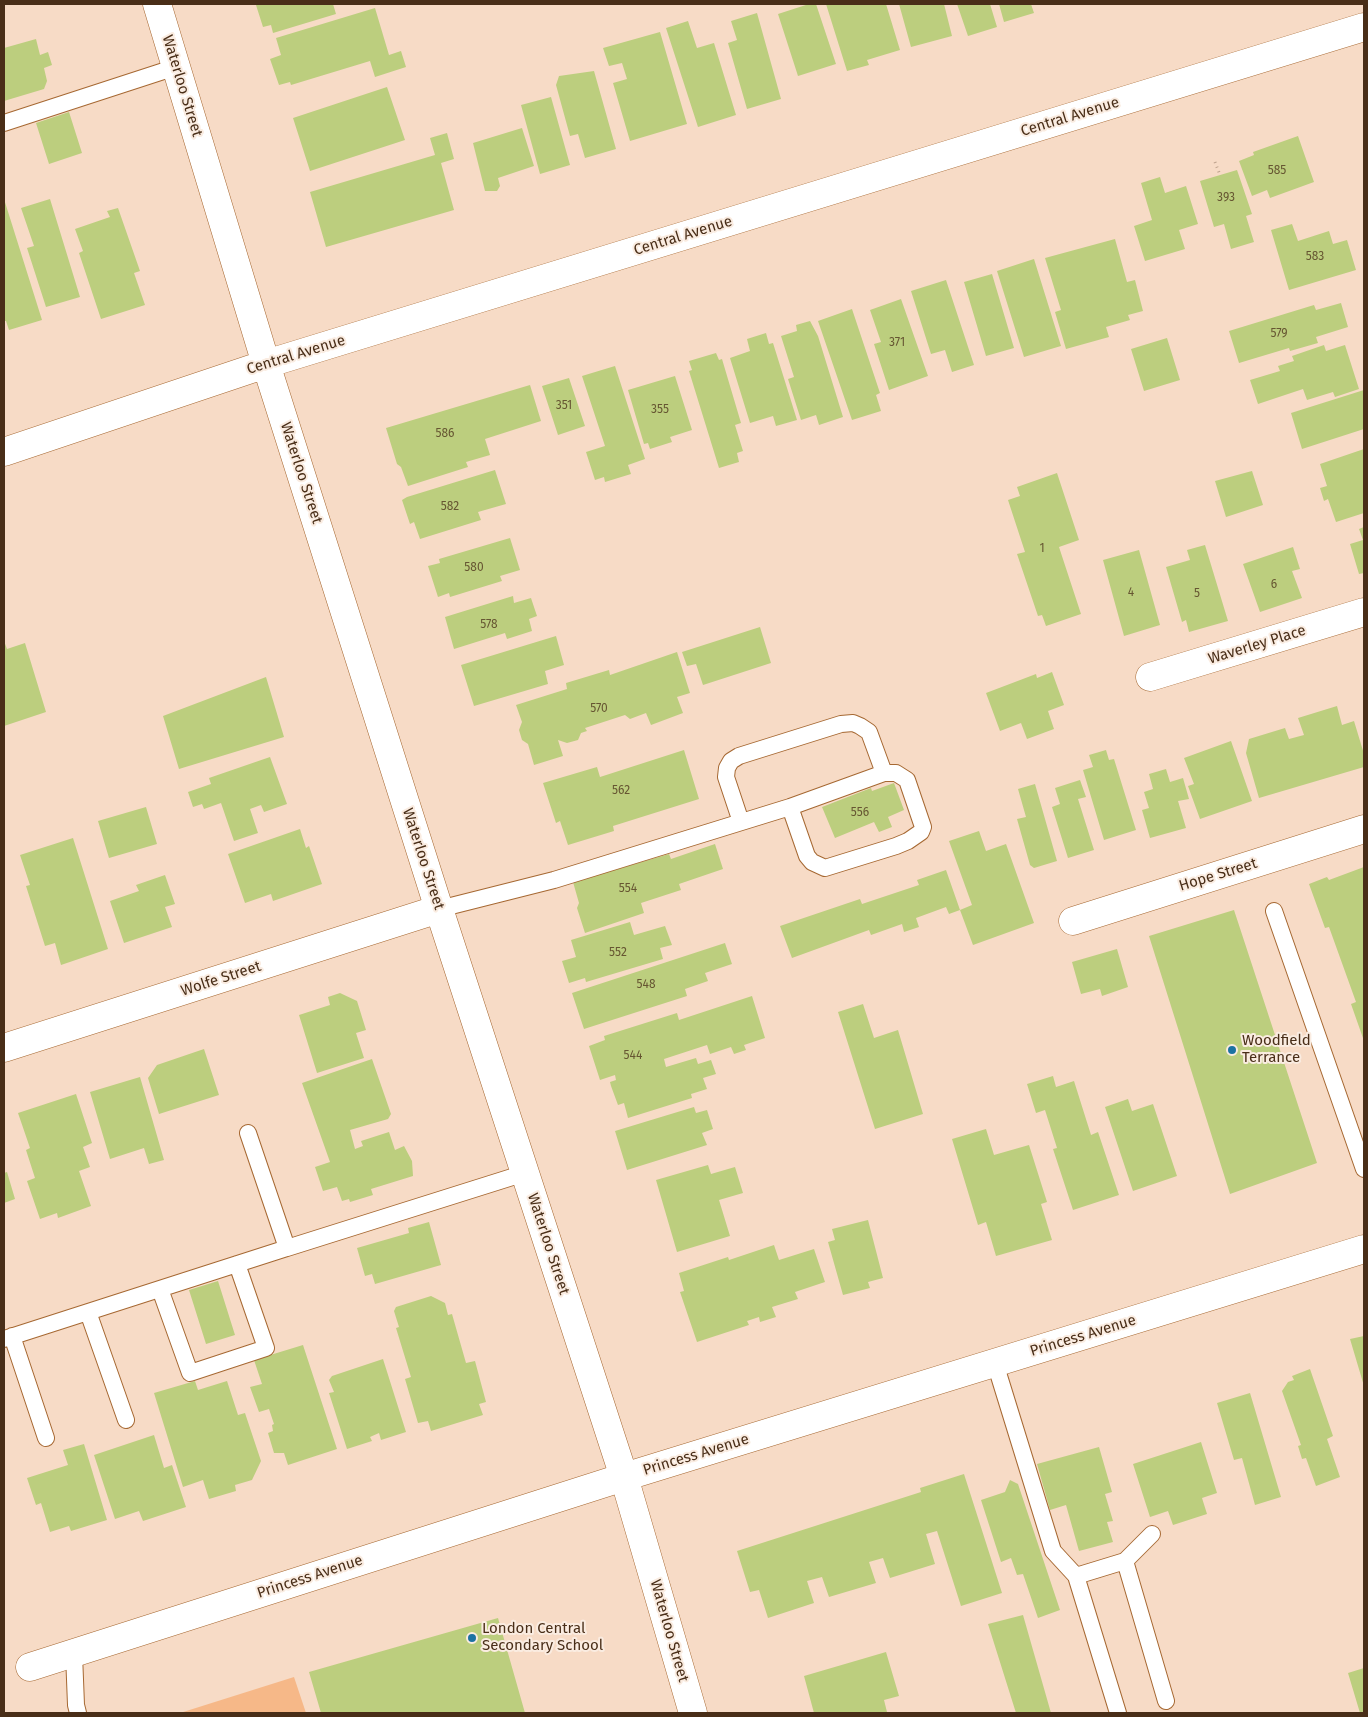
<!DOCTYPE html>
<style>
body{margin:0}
#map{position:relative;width:1368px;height:1717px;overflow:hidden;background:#f7dbc6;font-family:"Fira Sans",sans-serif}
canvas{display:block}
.frame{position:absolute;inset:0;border:5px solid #492e18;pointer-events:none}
</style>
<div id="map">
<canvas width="1368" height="1717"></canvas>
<div class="frame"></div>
</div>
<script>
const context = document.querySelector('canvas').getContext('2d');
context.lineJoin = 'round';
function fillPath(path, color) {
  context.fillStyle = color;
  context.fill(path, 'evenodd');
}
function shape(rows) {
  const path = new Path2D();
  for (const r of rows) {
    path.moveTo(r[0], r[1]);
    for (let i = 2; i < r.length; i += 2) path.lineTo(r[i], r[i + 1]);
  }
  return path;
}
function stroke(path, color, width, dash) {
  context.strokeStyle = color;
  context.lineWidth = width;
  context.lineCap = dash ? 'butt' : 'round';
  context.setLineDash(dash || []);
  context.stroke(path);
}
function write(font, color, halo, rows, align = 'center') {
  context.font = font + ' "Fira Sans",sans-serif';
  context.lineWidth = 4;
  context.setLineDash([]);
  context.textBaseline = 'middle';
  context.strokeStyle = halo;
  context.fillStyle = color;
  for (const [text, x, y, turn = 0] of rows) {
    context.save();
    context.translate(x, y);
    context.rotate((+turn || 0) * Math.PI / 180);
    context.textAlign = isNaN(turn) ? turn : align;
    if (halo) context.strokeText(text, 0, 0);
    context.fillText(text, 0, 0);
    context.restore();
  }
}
fillPath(shape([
 [294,1677,306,1713,180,1713]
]), '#f6b888');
fillPath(shape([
 [260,4,333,4,336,14,273,33,271,25,263,27,256,5],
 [809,4,816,4,836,64,798,76,778,14],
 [826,4,886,4,900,50,867,60,869,65,847,71],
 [899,4,944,4,952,36,911,47],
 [957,4,990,4,997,27,968,36],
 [999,4,1031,4,1034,13,1004,22],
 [375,8,389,55,401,51,406,67,375,77,370,61,291,85,290,82,279,85,270,59,281,55,276,38],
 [757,13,781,99,747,109,728,43,737,40,731,21],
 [688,21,697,48,714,43,736,115,698,127,666,28],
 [660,32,687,124,630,141,613,83,627,79,622,63,609,66,603,48],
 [36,39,40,55,48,52,52,65,44,68,47,81,44,89,4,101,4,48],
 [594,71,616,149,585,158,578,134,570,136,556,85,559,76],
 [387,87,405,140,310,171,293,118],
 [551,97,570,165,540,174,521,105],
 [69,112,82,153,49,164,36,123],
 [522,128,534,166,498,178,500,186,497,191,485,191,473,143],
 [447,133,454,159,441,163,454,210,326,247,310,192,435,155,430,138],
 [1298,136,1314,182,1270,198,1267,190,1252,196,1239,161,1254,155,1253,152],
 [1237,170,1252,214,1246,216,1254,242,1231,249,1224,224,1214,227,1200,181],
 [1160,177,1165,193,1186,186,1198,224,1179,230,1185,249,1145,261,1134,226,1152,220,1141,183],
 [4,199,42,320,9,330,6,321,4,321],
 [50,199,80,297,46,307,27,248,34,246,21,208],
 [118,208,140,271,134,273,145,305,101,319,79,253,83,251,75,229,110,217,107,211],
 [1292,224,1298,241,1329,231,1333,244,1347,240,1356,270,1289,290,1271,230],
 [1115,239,1127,282,1135,280,1143,311,1128,315,1130,320,1106,327,1109,337,1066,349,1055,312,1061,310,1045,258],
 [1034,259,1061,346,1024,357,997,271],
 [992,274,1014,348,986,356,964,282],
 [946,280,974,365,952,372,945,350,931,354,911,291],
 [901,299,928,376,889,390,874,344,881,342,870,310],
 [1341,303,1348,327,1316,337,1318,343,1290,351,1289,348,1239,363,1229,331,1314,305,1316,310],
 [852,309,880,393,876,395,881,411,852,420,818,321],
 [810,321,818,336,843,417,819,425,816,415,801,420,788,379,794,377,781,336,797,331,796,325],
 [766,333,769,344,773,343,797,420,776,426,773,416,750,423,730,358,750,351,747,339],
 [1167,338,1180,380,1144,391,1131,349],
 [1324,345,1326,351,1345,345,1359,389,1335,397,1333,392,1307,400,1303,389,1258,404,1250,380,1280,371,1278,366,1294,361,1292,356],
 [716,353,719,360,722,359,741,423,735,425,743,451,737,453,739,462,719,468,689,371,692,370,689,361],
 [615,366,645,459,628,465,631,474,605,482,604,477,595,480,586,452,605,446,582,376],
 [675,376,692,430,670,437,672,442,650,449,648,443,644,444,628,390],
 [569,378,585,426,558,435,542,386],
 [530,385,541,421,485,439,490,455,466,462,468,467,408,486,401,467,397,464,386,428],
 [1364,390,1364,429,1302,449,1291,413],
 [1364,449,1364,513,1336,522,1328,499,1324,501,1320,488,1327,486,1320,464],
 [495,470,506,504,478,512,481,520,420,539,414,522,410,524,402,500,407,497],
 [1252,471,1263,505,1226,517,1215,481],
 [1057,473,1079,540,1059,547,1081,614,1046,626,1042,615,1038,616,1017,554,1025,552,1008,500,1020,496,1017,487],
 [1364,527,1364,573,1359,574,1350,544,1363,540,1359,529],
 [510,538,520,570,500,576,502,581,450,597,449,593,438,597,428,566,440,563,439,559],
 [1205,545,1228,621,1189,632,1186,620,1182,622,1166,567,1190,560,1187,550],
 [1293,547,1300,569,1292,571,1302,598,1260,612,1243,564],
 [1139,550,1160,625,1124,636,1103,560],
 [513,596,514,603,531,598,537,616,529,619,532,631,507,639,505,633,454,649,445,617],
 [760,627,771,663,703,685,696,664,687,666,682,652],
 [556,636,564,665,545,671,548,684,474,706,461,665],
 [4,641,7,649,25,643,46,712,4,726],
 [677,652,690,693,677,697,683,713,651,725,646,713,630,719,625,715,585,728,587,731,581,733,578,740,567,743,558,740,563,756,534,765,528,744,522,740,519,730,522,722,516,705,567,689,566,683,609,670,610,675],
 [1052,672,1064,705,1048,711,1054,729,1027,739,1021,723,1000,731,986,693,1036,674,1037,678],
 [266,677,284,737,179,769,163,716],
 [1337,706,1342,725,1354,721,1364,754,1364,767,1259,798,1246,753,1249,739,1285,728,1289,739,1304,735,1298,718],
 [1231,741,1252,801,1200,819,1188,786,1194,784,1184,758],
 [684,750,699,799,613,826,614,831,568,845,560,821,556,823,543,783,597,767,600,777],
 [1106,750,1109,760,1114,759,1136,830,1104,840,1083,770,1093,767,1089,755],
 [270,757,287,804,264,812,261,805,250,809,258,833,234,841,221,803,204,809,202,804,193,807,188,792,211,784,209,778],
 [1166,769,1170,782,1183,778,1189,799,1178,801,1186,828,1150,838,1142,810,1149,808,1144,792,1153,789,1149,774],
 [1080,780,1086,797,1078,799,1094,850,1068,858,1052,807,1060,804,1055,788],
 [894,783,904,810,888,817,892,827,879,832,874,822,835,838,822,807,871,788,872,791],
 [1035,784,1057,861,1034,868,1030,865,1017,819,1026,817,1018,789],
 [146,807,157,844,109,858,98,821],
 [300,829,306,848,309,846,322,884,273,901,271,894,245,903,228,854],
 [979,831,986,851,1006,844,1034,923,973,945,960,910,949,914,946,907,916,918,919,927,904,932,902,924,871,935,869,930,792,958,780,926,860,899,862,904,919,885,917,880,946,870,960,910,972,905,949,841],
 [73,838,108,949,61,965,55,943,45,946,26,886,30,885,20,855],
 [715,844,723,869,679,884,681,890,641,903,644,913,585,933,577,908,579,903,573,882,669,854,671,859],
 [1364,867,1364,1041,1351,1004,1356,1002,1329,927,1325,928,1309,884,1327,877,1329,880],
 [165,875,175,904,165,907,172,927,124,943,110,901,139,891,136,885],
 [1234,910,1317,1163,1230,1194,1149,936],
 [630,922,634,935,665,926,672,945,660,948,663,959,586,982,585,978,569,983,562,961,576,957,571,940],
 [725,943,732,964,705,973,708,981,685,989,687,996,584,1029,572,993],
 [1117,949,1128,987,1102,996,1100,989,1081,994,1072,962],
 [340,993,357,1001,366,1030,356,1033,364,1058,317,1073,299,1015,330,1005,328,997],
 [752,996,765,1038,744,1045,746,1050,734,1054,731,1047,710,1054,707,1045,664,1059,666,1067,696,1058,698,1064,711,1060,716,1074,703,1078,707,1089,691,1094,692,1098,628,1118,624,1103,618,1105,611,1086,610,1082,616,1080,615,1075,600,1080,589,1046,605,1040,604,1036,677,1013,679,1020],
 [863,1004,874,1038,898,1030,923,1114,875,1129,838,1012],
 [204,1049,219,1095,159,1114,148,1078,157,1065],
 [372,1059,391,1114,388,1119,350,1130,355,1149,363,1146,361,1141,389,1132,395,1150,404,1146,412,1161,413,1176,371,1189,373,1195,350,1202,349,1199,342,1201,337,1187,323,1191,315,1167,330,1162,302,1083],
 [1053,1076,1056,1087,1074,1081,1091,1135,1098,1132,1119,1195,1073,1210,1053,1149,1057,1148,1045,1110,1036,1113,1027,1084],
 [140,1077,164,1160,149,1164,144,1148,110,1159,90,1092],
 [76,1094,92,1143,83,1147,90,1167,79,1171,91,1206,58,1218,57,1213,40,1219,27,1181,35,1178,26,1150,30,1148,18,1113],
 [1128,1099,1132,1111,1153,1104,1177,1176,1133,1191,1105,1107],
 [694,1107,696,1113,707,1110,713,1129,702,1133,707,1145,627,1170,615,1131],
 [986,1129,994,1155,1029,1145,1047,1202,1041,1204,1052,1240,996,1256,986,1222,978,1225,952,1139],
 [708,1165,711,1174,735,1167,743,1193,719,1200,730,1236,677,1252,656,1180],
 [7,1172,15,1199,4,1203,4,1173],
 [868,1220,883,1278,868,1282,870,1288,843,1295,828,1242,835,1240,832,1229],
 [429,1222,441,1265,375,1284,372,1274,365,1276,357,1248,409,1233,408,1228],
 [774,1245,779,1260,814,1249,825,1282,795,1292,798,1299,772,1307,776,1317,760,1322,759,1317,747,1321,749,1325,697,1342,680,1292,684,1291,679,1273,728,1257,729,1260],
 [218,1281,235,1335,206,1344,189,1290],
 [431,1296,445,1303,448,1315,452,1314,466,1363,475,1361,486,1402,479,1404,483,1415,431,1431,428,1421,418,1423,405,1379,411,1377,396,1328,399,1327,394,1311,396,1307],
 [1364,1336,1364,1386,1350,1339],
 [303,1345,337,1449,288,1465,284,1453,274,1453,268,1433,273,1431,272,1425,274,1424,269,1409,259,1412,250,1387,262,1384,254,1360],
 [383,1359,406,1432,381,1440,379,1433,370,1437,372,1441,347,1449,329,1393,334,1392,329,1380,332,1376],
 [1310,1369,1333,1436,1327,1439,1340,1477,1316,1486,1306,1458,1302,1459,1298,1446,1301,1445,1282,1391,1288,1382,1294,1380,1292,1376],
 [195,1381,198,1390,227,1381,238,1415,245,1413,261,1461,252,1480,235,1485,236,1491,209,1499,203,1480,183,1487,154,1393],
 [1250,1393,1281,1497,1255,1505,1242,1458,1234,1460,1217,1403],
 [154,1435,164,1468,172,1465,186,1507,143,1521,139,1511,115,1519,94,1455],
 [1201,1442,1217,1493,1202,1498,1207,1514,1173,1525,1168,1511,1150,1517,1133,1464],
 [84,1444,107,1520,71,1531,69,1526,50,1532,41,1503,36,1505,27,1478,68,1465,63,1450],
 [1099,1447,1112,1492,1105,1494,1113,1521,1107,1522,1113,1542,1079,1551,1066,1505,1050,1510,1037,1464],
 [964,1474,1002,1593,961,1606,937,1531,926,1534,935,1564,890,1578,883,1558,869,1562,876,1583,829,1597,822,1577,807,1581,814,1603,768,1618,759,1590,750,1592,737,1551,921,1492,920,1488],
 [1010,1480,1018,1484,1060,1610,1038,1618,1023,1574,1017,1575,1011,1558,1001,1562,981,1500,1005,1492],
 [1023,1615,1051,1713,1016,1713,988,1624],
 [498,1618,525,1713,321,1713,309,1672],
 [886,1652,899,1696,884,1700,887,1712,882,1713,814,1713,804,1676],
 [1364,1668,1364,1713,1360,1713,1348,1673]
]), '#bcce7e');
const lane = shape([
 [4,123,176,67],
 [741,822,726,777,727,768,731,761,739,756,841,724,853,723,860,726,869,732,884,773],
 [439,909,554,880,790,807,884,773,896,773,907,780,923,827,921,832,908,841,896,846,825,868,812,862,807,856,790,807],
 [1274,911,1364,1169],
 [248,1133,287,1248,525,1173],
 [160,1289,190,1373,266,1348,237,1264],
 [88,1312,126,1420],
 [12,1336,46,1438],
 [4,1339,287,1248],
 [995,1363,1053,1551,1076,1576],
 [1125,1561,1166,1701],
 [74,1654,76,1705,78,1713],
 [1118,1713,1076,1576,1125,1561,1152,1534]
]);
const street = shape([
 [1150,677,1364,612],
 [1073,921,1364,829],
 [4,1048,439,909],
 [30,1667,624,1477,1364,1249]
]);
const secondary = shape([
 [157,4,266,364,439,909,624,1477,693,1713],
 [4,452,266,364,1364,27]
]);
stroke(lane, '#a66832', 18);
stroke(street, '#a66832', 29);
stroke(secondary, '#a66832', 29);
stroke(shape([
 [1215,162,1220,175]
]), '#bfa38e', 3, [1, 4]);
stroke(lane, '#fff', 16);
stroke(street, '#fff', 28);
stroke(secondary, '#fff', 28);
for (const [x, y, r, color] of [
 [1232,1050,5,"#1c72a2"],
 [472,1638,5,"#1c72a2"]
]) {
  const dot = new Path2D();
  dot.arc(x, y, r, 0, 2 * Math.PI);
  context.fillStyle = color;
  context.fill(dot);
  stroke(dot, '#faece1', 2);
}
write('12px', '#665632', null, [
 ["585",1277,171],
 ["393",1226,198],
 ["583",1315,257],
 ["579",1279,334],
 ["371",897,343],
 ["351",564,406],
 ["355",660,410],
 ["586",445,434],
 ["582",450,507],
 ["1",1042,549],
 ["580",474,568],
 ["6",1274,585],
 ["4",1131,593],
 ["5",1197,594],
 ["578",489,625],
 ["570",599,709],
 ["562",621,791],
 ["556",860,813],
 ["554",628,889],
 ["552",618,953],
 ["548",646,985],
 ["544",633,1056]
]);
write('15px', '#492e18', '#faece1', [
 ["Waterloo Street",182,86,73],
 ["Central Avenue",1070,117,-17],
 ["Central Avenue",683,236,-17],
 ["Central Avenue",296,355,-17],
 ["Waterloo Street",301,473,72],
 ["Waverley Place",1257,645,-17],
 ["Waterloo Street",423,859,72],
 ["Hope Street",1218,875,-17],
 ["Wolfe Street",221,979,-18],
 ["Waterloo Street",548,1244,72],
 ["Princess Avenue",1083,1336,-17],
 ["Princess Avenue",696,1455,-17],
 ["Princess Avenue",310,1577,-18],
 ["Waterloo Street",669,1631,74]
]);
write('15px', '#492e18', '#faece1', [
 ["Woodfield",1242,1041],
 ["Terrance",1242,1058],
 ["London Central",482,1629],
 ["Secondary School",482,1646]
], 'left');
</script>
